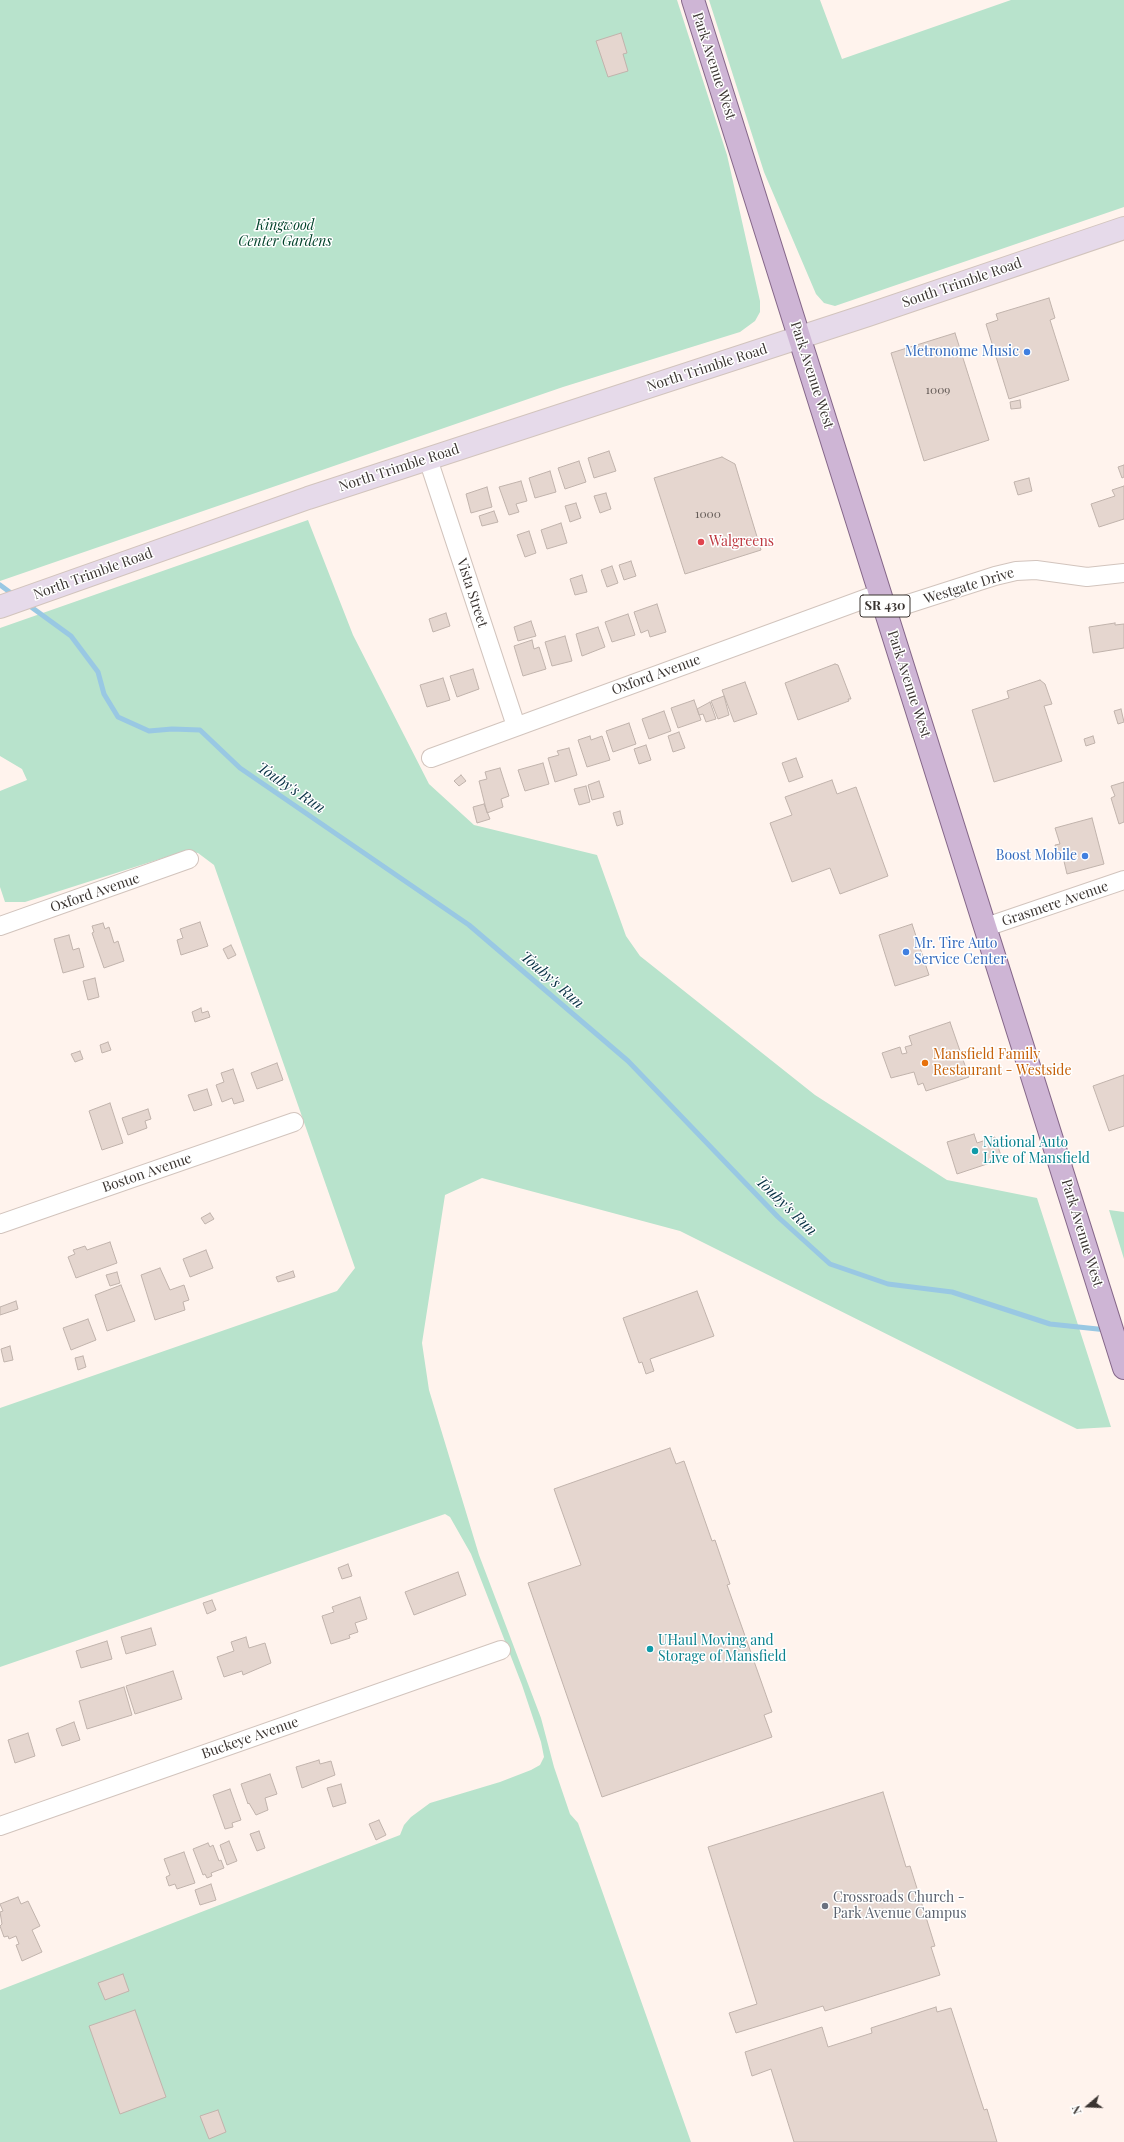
<!DOCTYPE html>
<style>
body{margin:0}
#map{position:relative;width:1124px;height:2142px;overflow:hidden;background:#fff3ed;font-family:"Playfair Display",serif}
canvas{display:block}
.north{position:absolute;left:1068px;top:2086px;width:40px;height:40px;-webkit-text-stroke:3px #fff;paint-order:stroke;rotate:251deg;font-size:11px;font-weight:700;line-height:16px;text-align:center;color:#3a3431}
.north::after{content:'';display:block;margin:auto;width:14px;height:18px;background:#3a3431;clip-path:polygon(50% 0,100% 100%,50% 72%,0 100%)}
</style>
<div id="map">
<canvas width="1124" height="2142"></canvas>
<div class="north">N</div>
</div>
<script>
const context = document.querySelector('canvas').getContext('2d');
context.lineJoin = 'round';
function fillPath(path, color) {
  context.fillStyle = color;
  context.fill(path, 'evenodd');
}
function shape(rows) {
  const path = new Path2D();
  for (const r of rows) {
    path.moveTo(r[0], r[1]);
    for (let i = 2; i < r.length; i += 2) path.lineTo(r[i], r[i + 1]);
  }
  return path;
}
function stroke(path, color, width, dash) {
  context.strokeStyle = color;
  context.lineWidth = width;
  context.lineCap = dash ? 'butt' : 'round';
  context.setLineDash(dash || []);
  context.stroke(path);
}
function write(font, color, halo, rows, align = 'center') {
  context.font = font + ' "Playfair Display",serif';
  context.lineWidth = 3;
  context.setLineDash([]);
  context.textBaseline = 'middle';
  context.strokeStyle = halo;
  context.fillStyle = color;
  for (const [text, x, y, turn = 0] of rows) {
    context.save();
    context.translate(x, y);
    context.rotate((+turn || 0) * Math.PI / 180);
    context.textAlign = isNaN(turn) ? turn : align;
    if (halo) context.strokeText(text, 0, 0);
    context.fillText(text, 0, 0);
    context.restore();
  }
}
fillPath(shape([
 [0,0,677,0,727,155,760,301,760,312,755,321,740,332,563,387,0,581],
 [709,0,820,0,842,59,1011,0,1124,0,1124,207,835,306,824,303,816,294,764,172],
 [308,520,353,635,429,784,474,825,597,855,626,936,640,956,815,1095,947,1180,1037,1198,1111,1427,1077,1429,680,1231,482,1178,445,1195,422,1343,429,1390,479,1555,541,1718,554,1767,570,1814,578,1823,691,2142,0,2142,0,1990,400,1835,404,1825,411,1817,430,1803,500,1782,531,1770,540,1765,544,1757,541,1742,522,1685,471,1554,450,1517,445,1514,0,1667,0,1408,337,1291,355,1268,214,865,198,853,185,851,25,902,5,902,0,887,0,791,27,780,22,769,0,756,0,628],
 [1109,1210,1124,1212,1124,1259]
]), '#b8e3cc');
stroke(shape([
 [0,585,15,596],
 [27,604,71,636,98,672,104,694,118,717,149,731,172,729,200,730,240,768,469,925,628,1061,778,1217,830,1264,888,1284,952,1292,1050,1324,1107,1330]
]), '#99c8e3', 5);
const building = shape([
 [621,33,627,53,623,54,628,71,608,77,596,41,621,33],
 [1049,298,1055,318,1050,320,1069,380,1009,399,986,324,998,320,996,314,1049,298],
 [955,333,989,440,924,461,891,353,955,333],
 [1020,400,1021,408,1011,409,1010,402,1020,400],
 [609,451,616,471,594,478,588,458,609,451],
 [722,457,735,464,761,550,685,574,654,478,722,457],
 [579,461,586,482,565,489,558,468,579,461],
 [1124,465,1124,477,1122,478,1118,467,1124,465],
 [550,471,556,492,535,498,529,478,550,471],
 [1029,478,1032,491,1018,495,1014,482,1029,478],
 [521,481,527,501,516,504,519,512,509,515,499,487,521,481],
 [1124,486,1124,519,1099,527,1091,504,1115,496,1112,490,1124,486],
 [487,487,492,507,471,513,466,494,487,487],
 [606,493,611,509,600,513,594,496,606,493],
 [576,503,581,518,570,522,565,506,576,503],
 [494,511,498,522,482,526,479,516,494,511],
 [561,523,567,543,547,549,541,530,561,523],
 [529,531,536,553,525,557,517,535,529,531],
 [631,561,636,576,624,580,619,565,631,561],
 [612,566,618,583,607,587,601,570,612,566],
 [582,575,587,592,575,595,570,579,582,575],
 [657,604,666,632,650,637,648,630,641,633,634,612,657,604],
 [446,613,450,626,433,632,429,619,446,613],
 [628,614,635,635,612,642,605,622,628,614],
 [531,621,536,636,518,641,514,627,531,621],
 [1115,623,1115,625,1124,624,1124,648,1093,653,1089,627,1115,623],
 [598,627,605,647,582,656,576,634,598,627],
 [565,636,572,661,552,666,545,642,565,636],
 [532,640,534,649,539,647,546,669,523,676,514,646,532,640],
 [835,664,838,665,851,699,848,699,849,701,798,720,785,683,835,664],
 [473,669,479,689,457,697,450,676,473,669],
 [443,678,450,700,427,707,420,685,443,678],
 [1040,680,1045,684,1052,704,1044,706,1062,761,994,782,972,710,1009,698,1007,691,1040,680],
 [745,682,757,714,734,722,722,690,745,682],
 [724,696,729,715,718,719,711,701,724,696],
 [694,700,701,720,678,728,671,708,694,700],
 [710,702,716,719,706,722,703,714,699,715,697,709,710,702],
 [1121,709,1124,722,1118,724,1114,711,1121,709],
 [664,711,671,731,649,739,642,719,664,711],
 [629,723,636,744,613,752,606,731,629,723],
 [679,732,685,748,673,752,668,736,679,732],
 [590,736,591,740,602,736,610,760,587,767,578,740,590,736],
 [1093,736,1095,743,1086,746,1084,739,1093,736],
 [646,745,651,760,639,764,634,749,646,745],
 [569,748,577,775,555,782,548,758,559,755,557,751,569,748],
 [796,758,803,777,789,782,782,763,796,758],
 [543,763,549,784,525,791,518,770,543,763],
 [500,768,509,796,501,799,503,807,487,813,479,781,487,779,485,772,500,768],
 [461,775,466,781,459,786,454,781,461,775],
 [832,780,837,794,856,787,888,876,840,894,830,868,792,882,770,823,792,815,785,797,832,780],
 [599,781,604,797,592,800,588,785,599,781],
 [1124,782,1124,822,1119,824,1111,798,1115,796,1111,786,1124,782],
 [586,786,590,802,579,805,574,789,586,786],
 [484,804,490,819,477,823,473,807,484,804],
 [620,811,623,824,617,826,613,813,620,811],
 [1092,818,1104,864,1067,874,1063,857,1058,858,1055,845,1060,844,1055,828,1092,818],
 [200,922,208,946,181,955,177,940,183,938,180,929,200,922],
 [103,923,105,929,109,927,114,943,118,941,124,961,104,968,92,933,94,932,92,926,103,923],
 [912,924,929,975,895,986,879,935,912,924],
 [69,935,73,950,79,948,84,967,63,973,54,939,69,935],
 [231,945,236,955,228,959,223,949,231,945],
 [95,978,99,997,88,1000,83,981,95,978],
 [201,1008,202,1013,208,1011,210,1017,195,1022,192,1012,201,1008],
 [950,1022,969,1077,926,1091,923,1083,918,1085,914,1072,891,1078,882,1053,900,1047,902,1054,907,1053,905,1047,912,1045,909,1036,950,1022],
 [108,1042,111,1050,102,1053,100,1045,108,1042],
 [80,1051,83,1059,75,1062,71,1054,80,1051],
 [277,1063,283,1080,257,1089,251,1073,277,1063],
 [233,1069,244,1101,234,1104,232,1098,222,1102,216,1085,224,1082,221,1073,233,1069],
 [1124,1075,1124,1126,1109,1131,1093,1086,1124,1075],
 [207,1089,212,1105,194,1111,188,1095,207,1089],
 [110,1103,123,1143,102,1150,89,1111,110,1103],
 [148,1109,151,1119,145,1121,147,1128,128,1135,122,1118,148,1109],
 [974,1134,977,1143,995,1137,1002,1159,957,1174,947,1142,974,1134],
 [210,1213,214,1219,205,1224,201,1218,210,1213],
 [110,1242,117,1263,76,1278,68,1257,75,1254,73,1250,85,1246,87,1250,110,1242],
 [206,1250,213,1268,190,1277,183,1259,206,1250],
 [160,1268,170,1290,184,1285,189,1300,183,1302,185,1310,155,1320,141,1275,160,1268],
 [293,1271,295,1277,278,1282,276,1277,293,1271],
 [117,1272,120,1283,110,1286,106,1275,117,1272],
 [121,1285,135,1321,107,1331,95,1295,121,1285],
 [697,1291,714,1336,650,1359,654,1371,646,1374,642,1362,639,1363,623,1318,697,1291],
 [16,1301,18,1309,0,1315,0,1307,16,1301],
 [88,1319,96,1340,71,1350,63,1328,88,1319],
 [10,1346,13,1360,4,1362,1,1349,10,1346],
 [83,1356,86,1367,78,1370,75,1358,83,1356],
 [670,1448,676,1464,684,1461,712,1541,715,1540,730,1584,727,1585,772,1712,764,1715,772,1737,602,1797,528,1583,581,1565,554,1489,670,1448],
 [348,1564,352,1576,342,1579,338,1568,348,1564],
 [458,1572,466,1595,414,1615,405,1592,458,1572],
 [360,1597,367,1619,355,1623,358,1632,349,1635,350,1638,331,1644,322,1616,334,1612,332,1607,360,1597],
 [212,1600,216,1610,207,1614,203,1603,212,1600],
 [151,1628,156,1645,126,1654,121,1637,151,1628],
 [246,1637,249,1648,265,1643,271,1663,243,1675,242,1671,224,1677,217,1657,234,1651,231,1642,246,1637],
 [107,1641,112,1659,81,1668,76,1651,107,1641],
 [173,1671,182,1699,135,1714,126,1686,173,1671],
 [124,1687,132,1715,87,1729,79,1701,124,1687],
 [74,1722,80,1740,62,1746,56,1729,74,1722],
 [28,1733,35,1756,15,1763,8,1740,28,1733],
 [319,1760,320,1764,331,1761,335,1775,302,1788,296,1767,319,1760],
 [270,1774,277,1794,265,1798,268,1810,256,1815,249,1803,248,1804,241,1784,270,1774],
 [341,1784,346,1803,333,1807,327,1788,341,1784],
 [230,1789,241,1820,232,1823,233,1827,225,1829,213,1795,230,1789],
 [883,1792,906,1867,910,1866,935,1946,931,1947,940,1975,825,2011,823,2006,736,2033,729,2013,757,2004,708,1847,883,1792],
 [379,1820,386,1835,376,1840,369,1824,379,1820],
 [259,1831,265,1848,257,1851,250,1834,259,1831],
 [229,1841,237,1861,227,1865,220,1845,229,1841],
 [208,1843,210,1847,213,1845,219,1861,221,1860,224,1868,211,1873,212,1876,207,1878,205,1874,203,1875,193,1849,208,1843],
 [184,1852,195,1883,177,1889,175,1884,169,1886,166,1877,170,1875,164,1859,184,1852],
 [211,1884,216,1900,200,1905,195,1890,211,1884],
 [18,1897,21,1904,28,1901,40,1926,32,1930,42,1952,22,1961,16,1945,19,1944,16,1936,9,1939,8,1936,4,1937,0,1926,2,1924,0,1912,3,1911,0,1904,18,1897],
 [123,1974,129,1991,105,2000,98,1983,123,1974],
 [936,2007,937,2012,951,2008,984,2110,987,2109,997,2142,794,2142,771,2069,752,2076,745,2052,822,2027,828,2047,872,2033,871,2028,936,2007],
 [135,2010,166,2097,120,2114,89,2026,135,2010],
 [218,2110,226,2132,209,2139,200,2116,218,2110]
]);
fillPath(building, '#e5d6cf');
stroke(building, '#c1b3ac', 1);
const minor = shape([
 [428,459,516,726],
 [886,611,995,576,1016,571,1036,570,1087,577,1124,573],
 [431,758,881,593],
 [0,926,189,859],
 [986,927,1124,880],
 [0,1224,294,1122],
 [0,1826,501,1650]
]);
const secondary = shape([
 [0,607,308,498,868,315,1124,228]
]);
const primary = shape([
 [693,0,1124,1368]
]);
stroke(minor, '#d2c4bd', 20);
stroke(secondary, '#d2c4bd', 24);
stroke(primary, '#856789', 24);
stroke(minor, '#fff', 18);
stroke(secondary, '#e6daea', 22);
stroke(primary, '#ceb5d5', 22);
for (const [x, y, r, color] of [
 [1027,352,4,"#3f7fe0"],
 [701,542,4,"#e0444e"],
 [1085,856,4,"#3f7fe0"],
 [906,952,4,"#3f7fe0"],
 [925,1063,4,"#e8710a"],
 [975,1151,4,"#0f9aa8"],
 [650,1649,4,"#0f9aa8"],
 [825,1906,4,"#6b7280"]
]) {
  const dot = new Path2D();
  dot.arc(x, y, r, 0, 2 * Math.PI);
  context.fillStyle = color;
  context.fill(dot);
  stroke(dot, '#fff', 1.5);
}
write('12px', '#655c58', null, [
 ["1009",938,390],
 ["1000",708,514]
]);
for (const [x, y, w] of [
 [885,606,50]
]) {
  const box = new Path2D();
  box.roundRect(x - w / 2, y - 11, w, 22, 3);
  context.fillStyle = '#fff';
  context.fill(box);
  stroke(box, '#3a3431', 1);
}
write('bold 13px', '#3a3431', null, [
 ["SR 430",885,606]
]);
write('14px', '#3a3431', '#fff', [
 ["Park Avenue West",714,66,72],
 ["South Trimble Road",962,283,-19],
 ["North Trimble Road",707,368,-18],
 ["Park Avenue West",812,375,72],
 ["North Trimble Road",399,468,-18],
 ["North Trimble Road",93,574,-20],
 ["Westgate Drive",969,586,-17],
 ["Vista Street",472,593,72],
 ["Oxford Avenue",656,675,-20],
 ["Park Avenue West",909,684,72],
 ["Oxford Avenue",95,893,-19],
 ["Grasmere Avenue",1055,904,-19],
 ["Boston Avenue",147,1173,-19],
 ["Park Avenue West",1082,1233,73],
 ["Buckeye Avenue",250,1738,-19]
]);
write('italic 14px', '#01422a', '#fff', [
 ["Kingwood",285,226],
 ["Center Gardens",285,242]
]);
write('14px', '#366cbe', '#fff', [
 ["Metronome Music",1019,352],
 ["Boost Mobile",1077,856],
 ["Mr. Tire Auto",914,944,"left"],
 ["Service Center",914,960,"left"]
], 'right');
write('14px', '#be3a42', '#fff', [
 ["Walgreens",709,542]
], 'left');
write('14px', '#c56008', '#fff', [
 ["Mansfield Family",933,1055],
 ["Restaurant - Westside",933,1071]
], 'left');
write('14px', '#0d838f', '#fff', [
 ["National Auto",983,1143],
 ["Live of Mansfield",983,1159],
 ["UHaul Moving and",658,1641],
 ["Storage of Mansfield",658,1657]
], 'left');
write('14px', '#5b616d', '#fff', [
 ["Crossroads Church -",833,1898],
 ["Park Avenue Campus",833,1914]
], 'left');
write('italic 15px', '#093245', '#fff', [
 ["Touby's Run",291,788,34],
 ["Touby's Run",552,980,41],
 ["Touby's Run",786,1206,44]
]);
</script>
